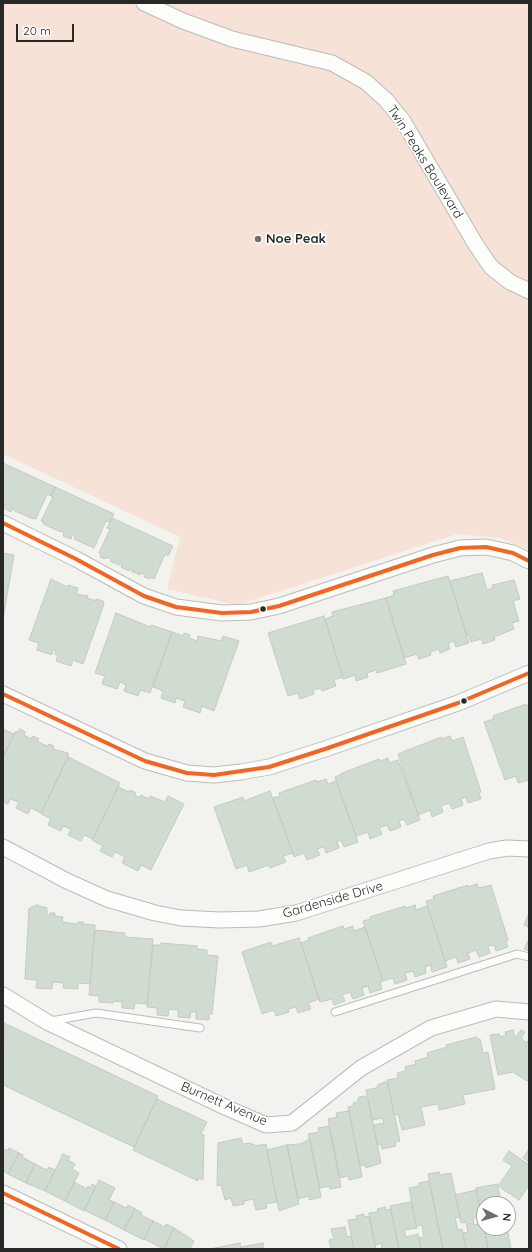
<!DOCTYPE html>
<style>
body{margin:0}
#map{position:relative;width:532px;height:1252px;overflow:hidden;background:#f2f3ee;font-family:Quicksand,sans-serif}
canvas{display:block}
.frame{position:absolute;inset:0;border:4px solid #282926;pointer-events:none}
.north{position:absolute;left:476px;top:1196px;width:40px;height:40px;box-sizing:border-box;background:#fff;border:1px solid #a9a9a8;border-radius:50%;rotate:96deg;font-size:11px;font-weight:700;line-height:16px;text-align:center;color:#282926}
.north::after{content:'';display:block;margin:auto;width:14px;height:18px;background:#6f706c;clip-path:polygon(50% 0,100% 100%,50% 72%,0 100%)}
.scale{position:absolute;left:16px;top:24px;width:58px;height:18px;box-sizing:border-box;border:2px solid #282926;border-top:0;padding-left:5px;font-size:12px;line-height:14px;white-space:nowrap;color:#282926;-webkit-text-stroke:3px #fff;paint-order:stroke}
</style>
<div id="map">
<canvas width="532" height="1252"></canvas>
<div class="frame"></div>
<div class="north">N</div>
<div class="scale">20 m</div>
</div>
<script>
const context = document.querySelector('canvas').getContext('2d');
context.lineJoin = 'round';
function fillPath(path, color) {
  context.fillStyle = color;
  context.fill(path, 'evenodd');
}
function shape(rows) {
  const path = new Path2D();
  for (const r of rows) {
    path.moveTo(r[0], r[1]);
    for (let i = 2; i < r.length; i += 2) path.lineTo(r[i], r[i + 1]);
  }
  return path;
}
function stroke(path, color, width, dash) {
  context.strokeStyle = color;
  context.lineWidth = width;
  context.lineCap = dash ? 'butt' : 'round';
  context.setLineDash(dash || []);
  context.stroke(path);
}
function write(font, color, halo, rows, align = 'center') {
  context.font = font + ' Quicksand,sans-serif';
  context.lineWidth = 3.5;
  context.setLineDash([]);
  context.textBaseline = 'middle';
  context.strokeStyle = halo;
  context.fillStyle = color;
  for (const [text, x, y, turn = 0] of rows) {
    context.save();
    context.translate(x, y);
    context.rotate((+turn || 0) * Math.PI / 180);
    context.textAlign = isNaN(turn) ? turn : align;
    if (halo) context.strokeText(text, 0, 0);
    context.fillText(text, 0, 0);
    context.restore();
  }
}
fillPath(shape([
 [3,3,529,3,529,550,500,538,457,534,237,605,167,589,180,537,3,454]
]), '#f6e2d6');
const building = shape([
 [3,463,55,487,51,496,47,494,36,519,33,518,33,519,15,511,13,508,11,512,3,508,5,504,3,504,3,463],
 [55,487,114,514,110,522,106,521,94,548,74,539,75,537,72,535,71,539,63,536,64,532,62,531,61,532,43,524,44,522,41,521,53,497,51,496,55,487],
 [112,518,173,546,168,556,165,554,154,579,151,577,150,579,144,577,145,575,141,573,140,575,131,571,132,569,130,568,129,571,121,567,122,564,120,563,119,565,110,561,111,559,107,557,106,559,100,557,101,554,99,553,110,529,107,528,112,518],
 [3,553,14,555,3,619,3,553],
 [482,573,487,590,493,588,492,585,514,580,520,599,513,601,519,621,512,623,514,629,494,637,495,640,483,644,481,639,471,642,469,635,467,636,450,581,482,573],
 [448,576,469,643,456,647,454,641,448,643,450,649,440,653,439,649,430,652,431,655,419,659,417,654,404,658,386,598,394,595,393,591,448,576],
 [51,579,67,587,68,585,78,588,76,594,88,596,87,598,96,601,96,599,103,601,104,604,83,664,73,660,71,666,56,661,58,655,55,654,56,650,53,650,52,655,37,650,39,643,29,640,51,579],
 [386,598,406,664,377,673,376,670,367,673,368,677,356,681,355,675,343,679,325,619,333,616,332,612,386,598],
 [116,613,150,627,151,625,172,632,150,693,140,690,138,696,124,691,126,685,120,682,117,689,102,684,105,676,95,673,116,613],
 [324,616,343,677,334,680,336,686,322,691,321,688,313,690,314,694,300,699,298,693,288,696,268,633,324,616],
 [172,632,183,636,184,633,190,635,189,638,197,641,198,636,221,641,223,636,239,641,214,711,202,706,200,713,183,707,185,701,176,698,175,703,161,698,163,691,153,687,172,632],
 [526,704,527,706,529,705,529,780,518,783,516,776,505,780,484,722,494,719,493,716,526,704],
 [3,726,3,729,14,734,3,757,3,726],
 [20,729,25,732,24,735,31,739,33,736,39,739,37,741,47,746,49,744,54,746,53,749,68,753,68,757,41,813,31,808,28,814,16,808,19,802,10,799,8,804,3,802,3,757,16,731,18,732,20,729],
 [450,736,452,741,463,737,481,792,479,793,481,799,468,803,466,797,461,799,463,805,452,809,449,803,441,806,443,812,432,817,430,810,418,815,398,754,441,737,442,739,450,736],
 [68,757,120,783,93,839,84,835,81,841,68,835,71,829,63,826,61,831,48,825,51,819,41,814,68,757],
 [388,758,389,763,398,760,420,820,407,825,404,819,399,821,401,827,390,831,387,825,379,828,382,834,370,839,368,832,356,836,335,777,342,774,342,773,379,759,380,761,388,758],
 [326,779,328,784,336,781,358,842,344,847,341,840,337,842,339,848,326,853,324,847,317,849,320,855,307,860,304,853,294,857,273,798,280,796,279,793,316,780,317,782,326,779],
 [118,787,129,792,130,790,136,793,134,795,139,797,141,795,149,799,150,796,165,802,168,796,184,804,151,870,141,865,138,871,122,863,125,857,115,852,112,857,100,851,103,846,92,840,118,787],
 [270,791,293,853,283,856,286,862,270,868,269,865,249,872,247,865,236,869,214,807,243,797,244,801,270,791],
 [477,884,479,888,491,885,508,940,506,941,508,947,496,951,494,945,488,946,490,953,479,957,476,950,468,953,470,959,458,963,456,957,445,961,426,901,434,899,433,896,468,885,468,887,477,884],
 [36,905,47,908,47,915,49,916,50,913,55,913,55,916,63,917,62,922,77,924,78,922,83,922,83,924,95,925,90,984,78,983,78,989,63,988,64,983,53,982,52,989,36,988,37,980,25,979,29,908,31,909,32,906,36,907,36,905],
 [415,905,416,910,427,906,447,967,432,972,431,965,425,967,426,973,415,977,413,971,405,973,407,980,395,984,393,978,383,981,363,921,371,919,370,917,405,906,406,908,415,905],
 [529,913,529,928,524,925,529,913],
 [343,926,344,929,353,926,354,931,365,927,383,981,380,982,382,989,370,993,368,986,362,988,364,995,353,999,350,992,342,995,345,1001,334,1005,332,999,320,1002,301,943,309,940,308,938,343,926],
 [95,930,125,933,125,937,153,939,147,1004,135,1003,134,1009,122,1008,122,1002,113,1001,113,1003,99,1002,99,996,89,995,95,930],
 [299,938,319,999,308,1003,311,1009,298,1013,296,1007,288,1009,289,1012,276,1016,274,1010,262,1014,242,952,271,942,272,946,299,938],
 [529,939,529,951,524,949,529,939],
 [161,943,197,946,197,949,207,950,207,955,218,956,212,1014,209,1014,209,1020,196,1019,196,1012,191,1012,190,1018,178,1017,178,1010,169,1009,168,1016,157,1015,157,1008,147,1007,153,945,161,945,161,943],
 [4,1023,158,1096,134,1147,3,1085,4,1023],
 [513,1030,515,1038,521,1030,525,1032,521,1038,527,1043,529,1038,529,1079,527,1081,513,1072,498,1075,490,1035,499,1034,500,1037,506,1035,505,1032,513,1030],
 [476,1037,477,1039,480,1039,483,1053,488,1052,495,1089,463,1095,465,1104,439,1110,438,1104,421,1107,425,1125,402,1130,398,1114,394,1115,387,1080,398,1078,397,1073,406,1071,405,1067,416,1064,415,1061,428,1057,427,1053,447,1047,446,1045,476,1037],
 [385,1082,388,1084,400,1141,395,1142,396,1146,382,1149,381,1144,377,1145,373,1125,384,1123,383,1118,372,1120,366,1090,376,1088,379,1084,385,1082],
 [364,1096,368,1098,381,1163,366,1168,365,1165,360,1166,348,1107,354,1106,353,1103,357,1102,359,1097,364,1096],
 [157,1099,207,1122,201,1134,204,1135,203,1180,199,1178,198,1181,133,1150,157,1099],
 [349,1111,362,1177,349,1180,348,1176,340,1178,328,1119,337,1117,336,1113,349,1111],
 [329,1126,341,1187,330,1189,329,1186,320,1188,308,1134,319,1132,318,1128,329,1126],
 [241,1138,243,1144,251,1143,252,1145,254,1144,255,1146,266,1144,277,1202,266,1204,267,1208,256,1210,253,1199,244,1201,244,1204,233,1206,231,1198,225,1200,221,1185,217,1186,218,1143,241,1138],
 [310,1139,321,1197,309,1200,309,1196,298,1199,287,1145,300,1144,310,1139],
 [287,1145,299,1204,279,1211,267,1150,287,1145],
 [3,1148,7,1151,9,1148,19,1153,8,1174,3,1171,3,1148],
 [529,1149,529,1162,523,1158,529,1149],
 [509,1151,529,1165,529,1185,519,1200,498,1186,512,1166,503,1160,509,1151],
 [19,1153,23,1155,22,1157,35,1164,26,1183,8,1174,19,1153],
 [63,1154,70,1157,68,1160,75,1164,72,1169,79,1173,65,1201,45,1191,63,1154],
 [35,1164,47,1170,49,1167,55,1170,45,1191,26,1183,35,1164],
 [439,1172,440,1175,451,1173,460,1217,455,1218,458,1230,462,1229,466,1249,443,1249,428,1174,439,1172],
 [99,1180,115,1188,109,1200,114,1202,105,1220,84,1210,99,1180],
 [429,1181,443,1249,421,1249,419,1238,424,1237,422,1225,416,1226,409,1188,419,1186,419,1183,429,1181],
 [74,1182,87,1189,88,1186,91,1188,92,1184,96,1186,84,1211,65,1201,74,1182],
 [497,1184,502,1204,484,1204,483,1224,476,1188,497,1184],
 [476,1190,482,1217,473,1218,474,1225,483,1223,488,1249,466,1249,463,1233,468,1232,466,1222,461,1223,455,1195,476,1190],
 [114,1202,126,1208,128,1205,135,1209,124,1230,105,1220,114,1202],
 [411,1202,417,1228,404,1230,406,1237,418,1234,421,1249,399,1249,390,1206,411,1202],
 [385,1207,385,1210,391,1209,399,1249,382,1249,381,1243,375,1245,369,1213,378,1212,377,1209,385,1207],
 [135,1209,142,1213,141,1215,153,1221,144,1240,124,1230,135,1209],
 [364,1214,364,1217,369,1216,376,1249,354,1249,348,1220,357,1219,356,1216,364,1214],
 [153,1221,165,1227,166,1224,174,1228,164,1249,144,1239,153,1221],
 [345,1227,347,1237,351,1236,354,1249,331,1249,329,1240,334,1239,331,1229,345,1227],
 [174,1228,194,1241,190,1249,164,1249,174,1228],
 [489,1228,507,1228,511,1249,488,1249,485,1233,490,1232,489,1228],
 [240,1243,241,1249,210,1249,240,1243],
 [263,1243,264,1249,241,1249,241,1247,263,1243]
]);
fillPath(building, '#d0dcd0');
stroke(building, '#c6c8c4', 1);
const service = shape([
 [335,1012,517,954,529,957],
 [51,1021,96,1013,200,1028]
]);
const minor = shape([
 [144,3,183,21,232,39,332,63,366,82,386,100,403,121,476,245,491,267,510,282,529,291],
 [3,523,76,559,144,596,176,607,222,613,251,612,279,606,433,555,460,548,486,547,500,550,513,553,529,561],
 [3,694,145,761,187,773,214,775,241,772,269,767,325,749,458,703,529,673],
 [3,847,67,881,107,899,155,913,181,918,220,920,259,919,296,913,489,851,507,848,529,849],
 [3,995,47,1022,225,1107,266,1125,292,1123,361,1068,431,1028,496,1009,529,1012],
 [3,1193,119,1249]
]);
stroke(service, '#bbbcb8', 9);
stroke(minor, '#bbbcb8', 17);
stroke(service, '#fdfdfc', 7);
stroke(minor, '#fdfdfc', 15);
stroke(shape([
 [3,523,76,559,144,596,176,607,222,613,251,612,279,606,433,555,460,548,486,547,513,553,529,561],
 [3,694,145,761,187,773,214,775,269,767,325,749,458,703,529,673],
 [3,1193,119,1249]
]), '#f26522', 4);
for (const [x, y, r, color] of [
 [258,239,4,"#6f706c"],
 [263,609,3.5,"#282926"],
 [464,701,3.5,"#282926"]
]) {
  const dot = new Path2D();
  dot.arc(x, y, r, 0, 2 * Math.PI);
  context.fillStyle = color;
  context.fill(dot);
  stroke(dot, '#fff', 1.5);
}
write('13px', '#282926', '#fff', [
 ["Twin Peaks Boulevard",425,162,58],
 ["Gardenside Drive",333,900,-16],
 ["Burnett Avenue",224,1104,23]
]);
write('bold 13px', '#282926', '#fff', [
 ["Noe Peak",266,239]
], 'left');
</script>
